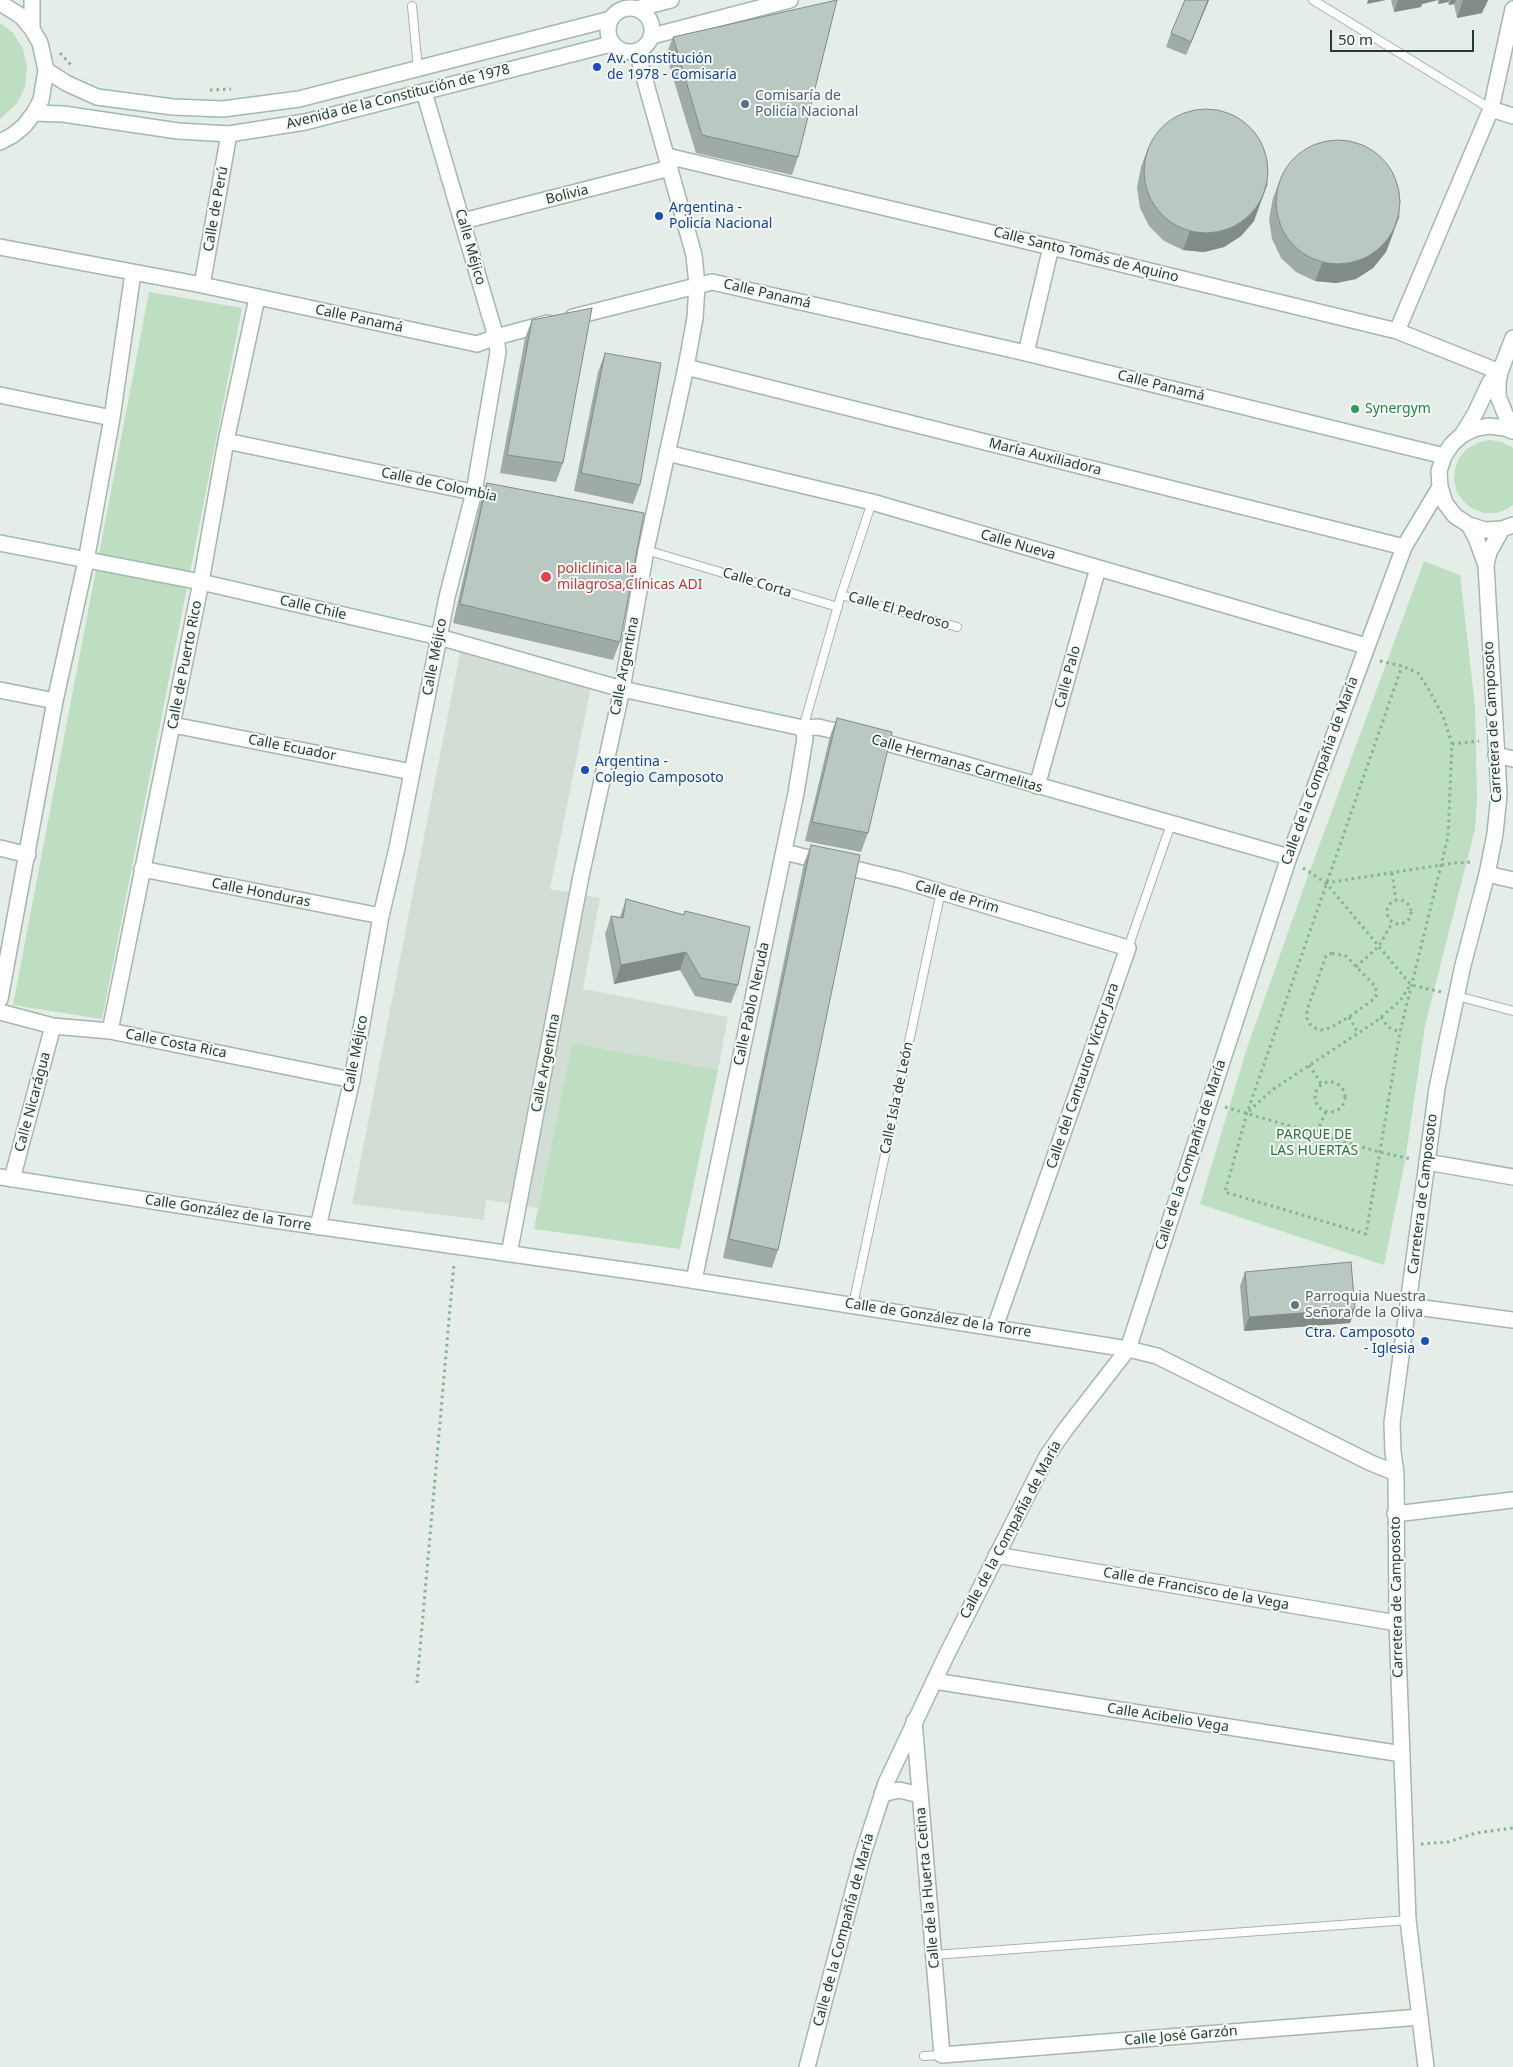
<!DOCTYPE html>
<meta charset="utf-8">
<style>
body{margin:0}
#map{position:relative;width:1513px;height:2067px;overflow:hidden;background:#e4ede7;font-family:"Noto Sans",sans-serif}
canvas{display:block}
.scale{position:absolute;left:1330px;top:30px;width:144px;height:22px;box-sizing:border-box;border:2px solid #233f32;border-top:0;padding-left:6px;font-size:15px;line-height:18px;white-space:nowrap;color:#233f32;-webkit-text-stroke:4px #f5faf6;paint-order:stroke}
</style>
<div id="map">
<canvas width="1513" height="2067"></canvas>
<div class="scale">50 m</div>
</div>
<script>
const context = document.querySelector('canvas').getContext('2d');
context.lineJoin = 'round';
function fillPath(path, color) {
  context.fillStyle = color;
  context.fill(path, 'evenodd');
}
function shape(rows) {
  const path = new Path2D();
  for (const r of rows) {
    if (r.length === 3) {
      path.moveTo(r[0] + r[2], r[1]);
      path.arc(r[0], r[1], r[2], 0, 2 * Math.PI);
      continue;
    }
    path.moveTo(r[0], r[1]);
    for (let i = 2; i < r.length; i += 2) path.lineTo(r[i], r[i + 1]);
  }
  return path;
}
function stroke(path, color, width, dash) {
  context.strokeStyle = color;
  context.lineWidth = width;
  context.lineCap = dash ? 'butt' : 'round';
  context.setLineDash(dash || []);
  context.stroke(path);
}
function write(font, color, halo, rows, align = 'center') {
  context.font = font + ' "Noto Sans",sans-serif';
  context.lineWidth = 4;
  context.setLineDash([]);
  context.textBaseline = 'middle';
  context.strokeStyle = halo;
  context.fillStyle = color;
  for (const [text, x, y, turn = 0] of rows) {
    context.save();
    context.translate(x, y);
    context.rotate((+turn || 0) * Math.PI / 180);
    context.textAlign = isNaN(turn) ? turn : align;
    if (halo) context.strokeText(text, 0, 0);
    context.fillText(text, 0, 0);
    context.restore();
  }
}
fillPath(shape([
 [461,648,594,672,550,889,600,898,583,989,728,1017,718,1070,572,1043,538,1208,486,1200,484,1220,352,1204]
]), '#d2ddd6');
fillPath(shape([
 [0,23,13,33,23,49,27,68,25,87,17,103,0,119],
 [149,292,242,308,102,1019,13,1005],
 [1489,440,1502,442,1513,448,1513,505,1507,509,1496,513,1484,513,1473,509,1464,502,1457,492,1454,480,1455,469,1459,458,1467,449,1477,443],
 [1424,561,1460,575,1475,706,1477,799,1475,829,1425,1026,1405,1161,1384,1265,1200,1204,1247,1048,1309,873],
 [572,1043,718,1070,680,1249,534,1229]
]), '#bddec0');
const lane = shape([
 [1313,0,1491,109],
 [412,6,418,69],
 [646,550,838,607],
 [841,595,957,627],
 [803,728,841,595,872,502],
 [1128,948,1171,824],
 [1457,996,1513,1011],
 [853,1305,941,891],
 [934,1955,1408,1920],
 [924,2056,942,2055]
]);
const street = shape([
 [1491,109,1513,116],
 [667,156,1051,247,1397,331,1500,372],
 [463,221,670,168],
 [0,247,202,285,477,344,496,337],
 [202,285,229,134],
 [1397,331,1491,109,1513,9],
 [1026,353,1051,247],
 [686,367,1404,547],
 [0,395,112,418],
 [226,441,487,495],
 [667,453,872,502,1366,646],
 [0,690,55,701],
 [173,725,412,772],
 [1496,755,1513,759],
 [1037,786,1098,568],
 [0,848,28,855],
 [784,852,901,880,1128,948,995,1327],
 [142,869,381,916],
 [1487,874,1513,880],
 [0,999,55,701,86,561,112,418,133,273],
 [0,1012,53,1026,110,1031,352,1080],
 [110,1031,201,582,226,441,257,298],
 [1427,1162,1513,1177],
 [12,1179,53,1026],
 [694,1280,796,793,805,738,803,728],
 [1409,1306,1513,1320],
 [996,1555,1397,1623],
 [934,1681,1402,1754],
 [914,1721,942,2055,1420,2017],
 [882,1794,899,1790,920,1795]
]);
const secondary = shape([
 [32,0,32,29],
 [0,3,21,16,32,29,40,43,46,70,41,100,34,113,24,126,13,135,0,142],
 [630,30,22],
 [636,9,671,0],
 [652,36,790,0],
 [46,70,66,83,97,97,173,107,223,109,299,99,611,19],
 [34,113,63,114,178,131,229,134,305,122,611,44],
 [573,317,712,282,1026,353,1444,456],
 [496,337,548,323],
 [1512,431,1498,396,1498,383,1500,372,1513,338],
 [1513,431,1505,428,1488,426,1474,429,1462,435,1452,444,1444,456,1439,471,1440,487,1445,503,1455,516,1469,525,1485,530,1502,529,1513,525],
 [1462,435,1475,414,1490,382,1500,372],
 [0,543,201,582,439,637,622,689,803,728,818,727,879,741,960,763,1289,857],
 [1486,565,1489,552,1502,529],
 [0,1177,273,1220,659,1275,1128,1349,1157,1356,1371,1463,1396,1473],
 [318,1227,352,1080,381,916,397,848,447,597,474,492,498,352,496,337,424,92],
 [509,1254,581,876,622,689,646,550,686,367,695,318,697,285,694,255,637,52],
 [1395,1514,1513,1500],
 [807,2067,863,1854,886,1783,947,1654,1047,1456,1065,1430,1128,1349,1289,857,1404,547,1440,487],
 [1426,2067,1408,1920,1397,1623,1396,1473,1393,1452,1392,1423,1437,1088,1463,965,1487,874,1495,834,1499,794,1486,565,1476,538,1469,525]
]);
stroke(lane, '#a6b5ad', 10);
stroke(street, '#a6b5ad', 18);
stroke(secondary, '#a2b9ad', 18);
stroke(shape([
 [60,53,71,65],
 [210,90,231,89],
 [1380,661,1402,666,1418,673,1429,690,1443,716,1452,744,1448,837,1400,1032,1366,1234,1225,1192,1247,1113,1402,666],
 [1452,744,1479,741],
 [1303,868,1326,883,1411,985,1442,992],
 [1392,873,1396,900],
 [1326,883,1454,863,1474,862],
 [1399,912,12],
 [1332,953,1346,956,1375,986,1377,994,1374,999,1349,1017,1330,1028,1321,1030,1315,1028,1310,1024,1307,1018,1307,1010,1326,956,1332,953],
 [1356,967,1379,946,1392,923],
 [1349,1017,1358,1033],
 [1381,1017,1388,1027,1400,1032],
 [1309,1065,1322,1085],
 [1330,1097,15],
 [1225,1107,1379,1152,1411,1159],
 [1249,1111,1272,1090,1375,1022,1400,1001,1409,987],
 [1317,1132,1326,1111],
 [417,1683,454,1263],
 [1421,1844,1448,1842,1476,1833,1513,1828]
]), '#85b09a', 3, [2.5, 4]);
stroke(lane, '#fff', 8);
stroke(street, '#fff', 15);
stroke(secondary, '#fff', 15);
fillPath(shape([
 [1209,0,1186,55,1166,47,1171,33],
 [1391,0,1488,0,1485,7,1484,8,1482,13,1457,18,1454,4,1449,5,1448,2,1438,4,1438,0,1422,4,1421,7,1394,12],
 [673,37,798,157,792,175,696,153,666,55],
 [1148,148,1254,221,1241,236,1224,247,1204,252,1183,250,1164,241,1149,226,1140,208,1137,187,1141,167],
 [1280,180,1393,233,1386,252,1373,268,1356,279,1336,283,1315,281,1296,272,1281,258,1272,239,1269,219,1273,198],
 [532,320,563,463,556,482,500,473,525,338],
 [605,353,640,485,633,504,574,491,598,372],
 [487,483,620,642,613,660,453,623,481,501],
 [837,718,868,833,861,852,805,841,830,736],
 [811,845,778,1250,772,1268,723,1258,804,863],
 [626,899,684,915,685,911,738,985,731,1003,695,996,680,970,614,984,605,934,611,916,620,917],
 [1245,1272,1355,1309,1350,1323,1244,1331,1240,1286]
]), '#9faca5');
fillPath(shape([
 [1208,0,1209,0,1186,55,1191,42],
 [1368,0,1386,0,1367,4],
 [1398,0,1438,0,1422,4,1421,7,1394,12],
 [1440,0,1449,0,1448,2,1438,4],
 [1451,0,1456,0,1454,4,1449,5],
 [1463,0,1488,0,1485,7,1484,8,1482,13,1457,18],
 [1268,183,1254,221,1241,236,1224,247,1204,252,1183,250,1190,231],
 [1400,215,1386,252,1373,268,1356,279,1336,283,1315,281,1322,263],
 [686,952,680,970,614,984,621,965],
 [1355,1309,1350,1323,1244,1331,1249,1317]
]), '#828c86');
const building = shape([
 [837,0,798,157,702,135,673,37,837,0],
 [1185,0,1208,0,1191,42,1171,33,1185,0],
 [1206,171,62],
 [1338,202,62],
 [592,308,563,463,507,455,532,320,592,308],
 [605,353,661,363,640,485,581,473,605,353],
 [487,483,644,513,620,642,460,604,487,483],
 [837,718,892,732,868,833,812,822,837,718],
 [811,845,860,855,778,1250,729,1239,811,845],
 [626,899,684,915,685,911,750,927,738,985,701,978,686,952,621,965,611,916,623,918,626,899],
 [1351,1262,1355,1309,1249,1317,1245,1272,1351,1262]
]);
fillPath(building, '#b9c8c0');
stroke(building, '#828c86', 1);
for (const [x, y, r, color] of [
 [597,67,5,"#1a4fb4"],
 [745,104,5,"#5c6f8a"],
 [659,216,5,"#1a4fb4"],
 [1355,409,5,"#2e9e5b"],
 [546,577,6,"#e0444e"],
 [585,770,5,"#1a4fb4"],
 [1295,1305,5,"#6b7280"],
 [1425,1341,5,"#1a4fb4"]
]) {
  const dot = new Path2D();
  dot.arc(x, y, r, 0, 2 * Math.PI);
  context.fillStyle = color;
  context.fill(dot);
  stroke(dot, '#f5faf6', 2);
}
write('14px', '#164399', '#f5faf6', [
 ["Av. Constitución",607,59],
 ["de 1978 - Comisaría",607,75],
 ["Argentina -",669,208],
 ["Policía Nacional",669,224],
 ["Argentina -",595,762],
 ["Colegio Camposoto",595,778],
 ["Ctra. Camposoto",1415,1333,"right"],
 ["- Iglesia",1415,1349,"right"]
], 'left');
write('14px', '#4e5e75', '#f5faf6', [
 ["Comisaría de",755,96],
 ["Policía Nacional",755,112]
], 'left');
write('14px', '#233f32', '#f5faf6', [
 ["Avenida de la Constitución de 1978",398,97,-14],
 ["Bolivia",567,195,-14],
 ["Calle de Perú",216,209,-80],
 ["Calle Méjico",470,247,74],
 ["Calle Santo Tomás de Aquino",1086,255,14],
 ["Calle Panamá",767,294,13],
 ["Calle Panamá",359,319,12],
 ["Calle Panamá",1161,386,14],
 ["María Auxiliadora",1045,457,14],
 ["Calle de Colombia",439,485,12],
 ["Calle Nueva",1018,545,16],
 ["Calle Corta",757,583,17],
 ["Calle Chile",313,608,13],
 ["Calle El Pedroso",899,611,16],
 ["Calle Méjico",435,657,-79],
 ["Calle de Puerto Rico",185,665,-79],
 ["Calle Argentina",625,666,-79],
 ["Calle Palo",1068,677,-75],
 ["Carretera de Camposoto",1493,722,-93],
 ["Calle Ecuador",292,748,11],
 ["Calle Hermanas Carmelitas",957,764,16],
 ["Calle de la Compañía de María",1320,771,-70],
 ["Calle Honduras",261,893,11],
 ["Calle de Prim",957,897,16],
 ["Calle Pablo Neruda",752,1004,-78],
 ["Calle Costa Rica",176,1044,11],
 ["Calle Méjico",356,1054,-79],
 ["Calle Argentina",546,1063,-79],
 ["Calle del Cantautor Víctor Jara",1083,1076,-71],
 ["Calle Isla de León",897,1098,-78],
 ["Calle Nicarágua",33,1102,-75],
 ["Calle de la Compañía de María",1191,1155,-72],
 ["Carretera de Camposoto",1423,1194,-83],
 ["Calle González de la Torre",228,1213,9],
 ["Calle de González de la Torre",938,1318,9],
 ["Calle de la Compañía de María",1011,1530,-62],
 ["Calle de Francisco de la Vega",1196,1589,10],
 ["Carretera de Camposoto",1397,1597,-91],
 ["Calle Acibelio Vega",1168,1718,9],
 ["Calle de la Huerta Cetina",928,1888,-95],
 ["Calle de la Compañía de María",844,1930,-75],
 ["Calle José Garzón",1181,2036,-5]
]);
write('14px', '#27864d', '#f5faf6', [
 ["Synergym",1365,409]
], 'left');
write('14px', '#be3a42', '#f5faf6', [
 ["policlínica la",557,569],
 ["milagrosa,Clínicas ADI",557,585]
], 'left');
write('14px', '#2e753c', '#f5faf6', [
 ["PARQUE DE",1314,1135],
 ["LAS HUERTAS",1314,1151]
]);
write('14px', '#5b616d', '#f5faf6', [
 ["Parroquia Nuestra",1305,1297],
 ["Señora de la Oliva",1305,1313]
], 'left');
</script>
